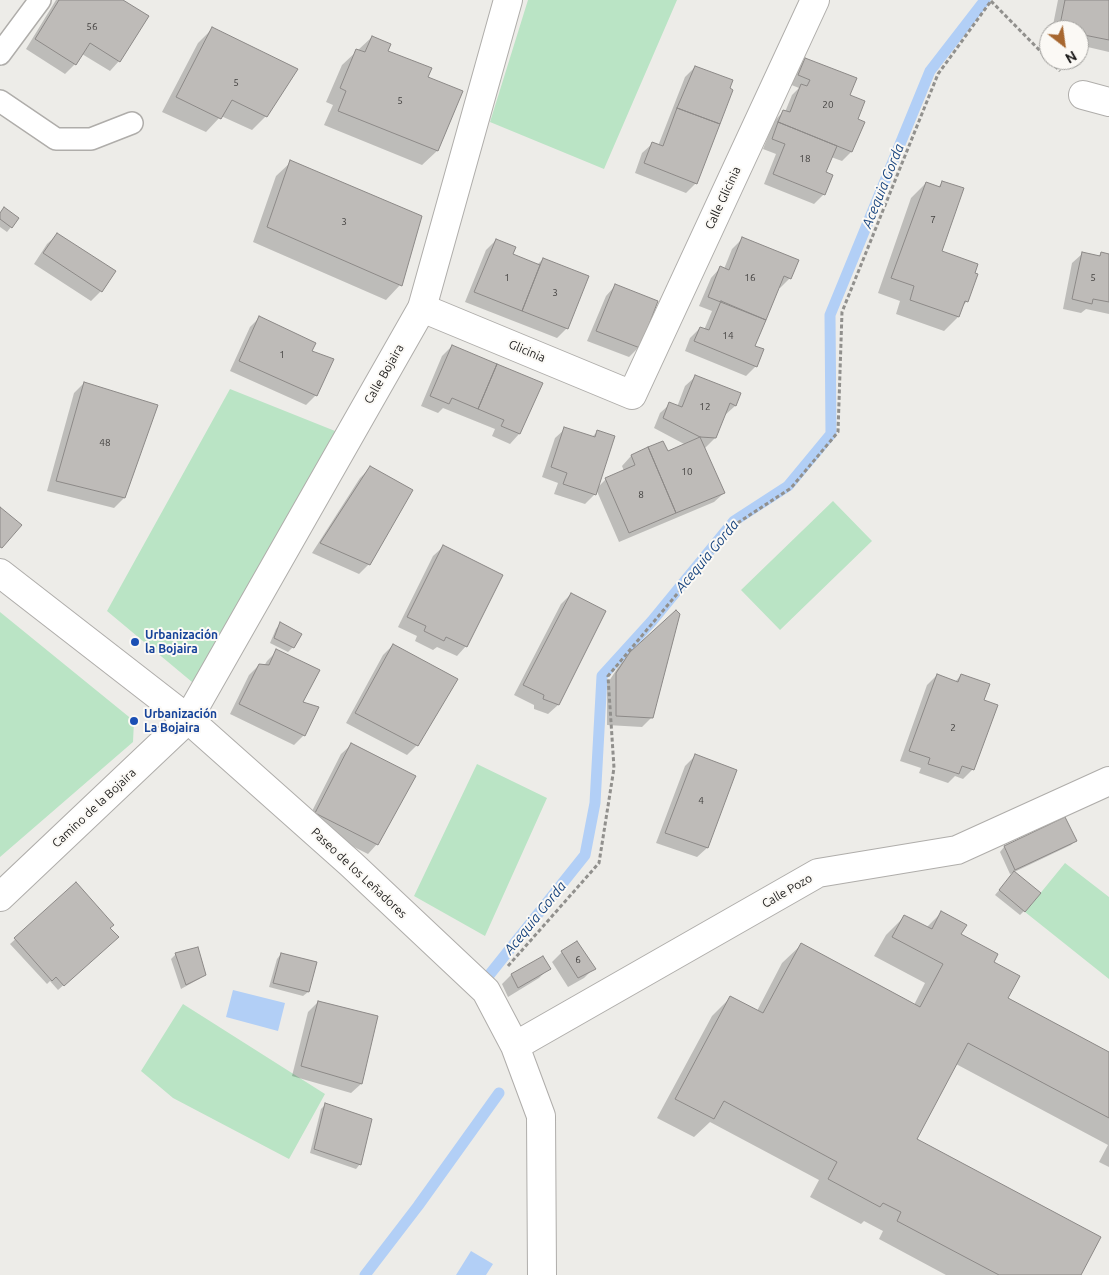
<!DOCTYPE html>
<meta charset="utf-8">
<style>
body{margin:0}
#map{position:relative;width:1109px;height:1275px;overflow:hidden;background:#edece8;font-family:Ubuntu,sans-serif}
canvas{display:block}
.north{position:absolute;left:1039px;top:20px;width:50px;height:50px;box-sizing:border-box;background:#fbf9f5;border:1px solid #a1a09d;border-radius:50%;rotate:150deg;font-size:14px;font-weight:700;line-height:20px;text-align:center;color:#1b1a19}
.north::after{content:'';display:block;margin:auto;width:18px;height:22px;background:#a76730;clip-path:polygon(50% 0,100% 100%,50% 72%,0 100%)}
</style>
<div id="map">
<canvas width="1109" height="1275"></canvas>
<div class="north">N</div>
</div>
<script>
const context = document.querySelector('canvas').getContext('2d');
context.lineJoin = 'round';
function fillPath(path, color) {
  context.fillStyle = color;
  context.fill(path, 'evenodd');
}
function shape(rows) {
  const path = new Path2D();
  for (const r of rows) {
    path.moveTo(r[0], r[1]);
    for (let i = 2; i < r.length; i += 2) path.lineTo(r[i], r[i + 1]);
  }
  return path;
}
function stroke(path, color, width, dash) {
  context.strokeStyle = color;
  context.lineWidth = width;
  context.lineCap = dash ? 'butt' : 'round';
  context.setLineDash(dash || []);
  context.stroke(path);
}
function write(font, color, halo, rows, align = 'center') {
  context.font = font + ' Ubuntu,sans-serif';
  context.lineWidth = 4;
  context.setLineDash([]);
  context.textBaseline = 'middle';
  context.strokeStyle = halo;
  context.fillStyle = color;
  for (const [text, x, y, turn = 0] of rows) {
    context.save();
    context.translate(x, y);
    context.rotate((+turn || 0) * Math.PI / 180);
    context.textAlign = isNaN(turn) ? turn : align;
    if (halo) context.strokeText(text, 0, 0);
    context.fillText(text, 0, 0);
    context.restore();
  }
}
fillPath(shape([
 [528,0,677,0,604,169,490,122],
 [230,389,340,433,198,687,107,611],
 [833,501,872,541,780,630,741,590],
 [0,612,134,721,133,742,0,857],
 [477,764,547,798,485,936,414,896],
 [1065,863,1109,897,1109,979,1025,912],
 [183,1004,325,1094,289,1159,173,1098,141,1071]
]), '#bae4c5');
fillPath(shape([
 [233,990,285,1003,278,1031,226,1017],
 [471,1251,493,1264,486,1275,456,1275]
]), '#b2cff6');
fillPath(shape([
 [56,0,121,0,119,61,110,71,82,54,75,64,65,74,26,49],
 [1058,0,1109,0,1109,52,1079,45,1079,30,1052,30],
 [213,28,266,116,252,130,221,116,206,132,162,112,198,43],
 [372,37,386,51,427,78,437,151,422,165,324,125,333,105,326,102,342,65],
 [805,59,848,96,856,120,851,152,842,161,831,157,825,173,824,194,814,204,764,184,776,154,763,149,774,121,784,111,785,112,792,95,799,88,789,84,795,69],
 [695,67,696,183,686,193,635,173,642,153,652,144,658,146,685,77],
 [291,162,400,285,386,300,253,242,276,176],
 [943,182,940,252,967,301,962,307,958,317,944,331,896,314,900,301,878,293,911,198,926,183,938,187],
 [4,209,11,227,7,232,0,227,0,213],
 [57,235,101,291,91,301,34,264,47,244],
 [742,239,790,278,780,288,778,287,754,346,756,366,746,376,685,351,690,338,700,328,704,330,712,311,699,306,711,278,720,268,724,269,732,249],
 [496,240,511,255,537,265,543,259,567,328,557,338,465,302,486,250],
 [1101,253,1109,255,1109,314,1086,309,1081,313,1063,309,1072,263,1082,254,1098,257],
 [615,286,639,347,629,357,587,341,606,296],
 [260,317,310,352,316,395,306,405,230,371,250,327],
 [452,346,541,384,519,434,510,444,492,436,495,429,443,408,438,413,421,406,442,356],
 [695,377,740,394,735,406,725,415,724,415,715,438,704,449,724,493,714,502,619,542,596,489,594,495,585,504,554,494,558,483,542,477,555,438,565,429,592,437,598,431,597,488,606,479,624,471,622,466,631,456,667,453,686,445,654,428,660,413,670,404,677,407,685,386],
 [84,383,156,406,124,498,114,508,47,491,74,393],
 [370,468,369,564,359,574,312,553,360,478],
 [443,547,466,646,457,656,437,647,433,650,415,641,417,636,398,627,433,556],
 [571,594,558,705,548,714,534,709,534,705,514,695,561,604],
 [280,624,293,647,288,652,270,643,276,629],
 [393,645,417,745,407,755,346,723,383,655],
 [277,651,301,703,304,735,294,745,230,714,249,675,259,665,264,666,267,661],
 [631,653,652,717,642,727,607,725,607,684,621,663],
 [937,675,955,682,961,675,983,701,973,769,963,779,955,776,948,783,919,773,921,768,900,761,927,685],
 [351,745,377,844,368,854,306,823,341,754],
 [695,756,735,771,707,848,697,857,656,843,685,766],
 [1065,819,1075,841,1071,845,1010,874,1000,852,1004,847],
 [1010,877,1024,911,1020,915,995,895],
 [76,884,109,928,112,942,58,990,50,981,47,984,10,944],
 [942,912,959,935,992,962,1007,999,1109,1053,1109,1167,1099,1162,1108,1145,956,1064,915,1139,1080,1275,946,1275,879,1239,883,1231,864,1221,861,1224,810,1197,819,1180,710,1122,694,1137,657,1118,712,1016,731,997,757,1011,782,963,801,945,914,1005,925,983,874,956,886,935,905,916,926,928],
 [562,952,594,968,584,978,568,987,552,962],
 [176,954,204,974,199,979,181,989,171,959],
 [281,954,308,992,303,996,269,987,277,959],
 [549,968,539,978,508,997,502,984,511,975],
 [318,1002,361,1084,351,1093,292,1076,308,1012],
 [325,1105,360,1164,356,1169,310,1153,321,1109]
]), '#0003');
stroke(shape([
 [486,979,585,855,595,803,602,676,652,621,734,521,788,486,831,434,830,315,930,71,985,0],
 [365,1275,418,1206,499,1093]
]), '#b2cff6', 11);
const building = shape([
 [59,0,123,0,149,16,120,62,90,43,76,65,35,39,59,0],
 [1065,0,1109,0,1109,40,1079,34,1079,30,1059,30,1065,0],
 [212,27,298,69,267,117,232,100,221,119,176,97,212,27],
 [372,36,391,44,388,51,432,68,428,77,463,91,438,151,338,111,346,91,340,88,356,49,365,52,372,36],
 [805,58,857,78,850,95,865,101,858,119,865,122,852,152,778,122,783,110,790,112,801,84,807,86,810,80,798,75,805,58],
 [695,66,733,80,730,88,733,90,720,124,677,108,695,66],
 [677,108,720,124,697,184,644,163,652,142,663,146,677,108],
 [778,122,837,146,826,172,833,175,825,195,773,174,785,144,772,139,778,122],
 [290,160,422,216,402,286,267,227,290,160],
 [942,181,964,188,942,251,978,264,975,273,978,274,968,302,965,301,959,317,910,300,914,286,891,278,926,182,940,187,942,181],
 [4,207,19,218,12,228,0,219,0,213,4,207],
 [57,233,116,271,102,292,43,253,57,233],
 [742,237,799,260,791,279,784,276,766,320,708,297,720,266,729,270,742,237],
 [496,239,516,247,513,254,540,265,522,311,474,292,496,239],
 [1082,252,1100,256,1101,252,1109,254,1109,302,1093,299,1092,304,1072,299,1082,252],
 [543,258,589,276,568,329,522,311,543,258],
 [615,284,658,301,640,348,596,331,615,284],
 [721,301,766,320,755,346,764,349,757,367,694,341,700,327,709,330,721,301],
 [259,316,316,343,312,351,334,359,317,396,239,361,259,316],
 [452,345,497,364,478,409,452,398,449,404,430,396,452,345],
 [497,364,543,383,520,434,501,426,504,420,478,409,497,364],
 [695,375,741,393,736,406,730,403,716,438,700,437,663,418,669,402,682,407,695,375],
 [84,382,158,405,125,498,56,481,84,382],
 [564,427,595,437,597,430,615,436,596,495,563,484,567,473,551,467,564,427],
 [700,437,725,493,676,513,648,447,663,441,668,451,700,437],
 [648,447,676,513,629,533,605,478,635,465,631,455,648,447],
 [370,466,413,490,370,565,320,543,370,466],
 [0,507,22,525,2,548,0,547,0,507],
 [443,545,503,575,467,647,446,637,444,641,424,631,426,626,407,617,443,545],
 [571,593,606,611,559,705,543,699,544,695,523,685,571,593],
 [676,610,680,614,653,718,616,716,616,673,630,652,676,610],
 [280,622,302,634,294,648,274,638,280,622],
 [393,644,458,679,418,746,355,713,393,644],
 [276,649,320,670,303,702,319,707,305,736,239,704,259,664,269,665,276,649],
 [937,674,958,682,961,674,990,684,984,700,998,705,974,770,962,766,959,774,928,764,930,758,909,751,937,674],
 [351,743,416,776,378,845,315,813,351,743],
 [695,754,737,770,708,848,665,833,695,754],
 [1065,817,1077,841,1015,870,1004,846,1065,817],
 [1014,871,1041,893,1025,912,999,890,1014,871],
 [76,882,114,925,110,928,119,937,64,986,56,977,52,981,14,938,76,882],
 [941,911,967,925,961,934,998,954,994,962,1020,976,1008,998,1109,1052,1109,1118,968,1043,917,1139,1101,1237,1081,1275,999,1275,897,1221,901,1212,883,1203,880,1207,828,1179,837,1162,724,1101,714,1119,675,1099,730,996,763,1013,801,943,920,1007,943,964,892,937,904,915,932,929,941,911],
 [577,941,596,969,578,978,561,951,577,941],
 [198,947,206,975,186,985,175,953,198,947],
 [281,953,317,962,309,992,273,983,281,953],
 [543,956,551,969,518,988,511,974,543,956],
 [318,1001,378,1016,362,1084,301,1066,318,1001],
 [325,1103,372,1119,361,1165,314,1149,325,1103]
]);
fillPath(building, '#bebbb8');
stroke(building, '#8c8987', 1);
const lane = shape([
 [0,54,40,0],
 [0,101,56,139,91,139,132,123]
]);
const street = shape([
 [1083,95,1109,102],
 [422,308,632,395,815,0],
 [0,897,188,719]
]);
const secondary = shape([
 [0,573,188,719,351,864,486,991,515,1046,541,1116,542,1275],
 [188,719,422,308,508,0],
 [515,1046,818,873,957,850,1109,781]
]);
stroke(lane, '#afadaa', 24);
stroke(street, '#afadaa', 30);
stroke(secondary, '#afadaa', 30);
stroke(shape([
 [991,1,1060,71],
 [508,966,599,863,614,768,608,676,736,524,791,488,838,432,842,312,938,74,991,1]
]), '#91908d', 3, [4, 2.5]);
stroke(lane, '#fff', 21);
stroke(street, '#fff', 28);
stroke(secondary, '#fff', 28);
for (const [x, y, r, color] of [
 [135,642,5,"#1a4fb4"],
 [134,721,5,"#1a4fb4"]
]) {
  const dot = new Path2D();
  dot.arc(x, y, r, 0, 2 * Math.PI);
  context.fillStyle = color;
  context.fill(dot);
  stroke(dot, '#fbf9f5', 2);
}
write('10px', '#444241', null, [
 ["56",92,27],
 ["5",236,83],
 ["5",400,101],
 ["20",828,105],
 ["18",805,159],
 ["7",933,220],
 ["3",344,222],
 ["1",507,278],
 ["16",750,278],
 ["5",1093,278],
 ["3",555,293],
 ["14",728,336],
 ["1",282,355],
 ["12",705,407],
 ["48",105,443],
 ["10",687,472],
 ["8",641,495],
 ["2",953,728],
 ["4",701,801],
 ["6",578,960]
]);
write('12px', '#1b1a19', '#fbf9f5', [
 ["Calle Glicinia",723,198,-65],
 ["Glicinia",527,351,23],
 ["Calle Bojaira",384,374,-60],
 ["Camino de la Bojaira",94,808,-43],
 ["Paseo de los Leñadores",359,873,43],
 ["Calle Pozo",787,891,-30]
]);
write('bold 12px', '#164399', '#fbf9f5', [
 ["Urbanización",145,635],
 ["la Bojaira",145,649],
 ["Urbanización",144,714],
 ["La Bojaira",144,728]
], 'left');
write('italic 14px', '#19457f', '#fbf9f5', [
 ["Acequia Gorda",883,186,-68],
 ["Acequia Gorda",707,556,-50],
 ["Acequia Gorda",535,918,-51]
]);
</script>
